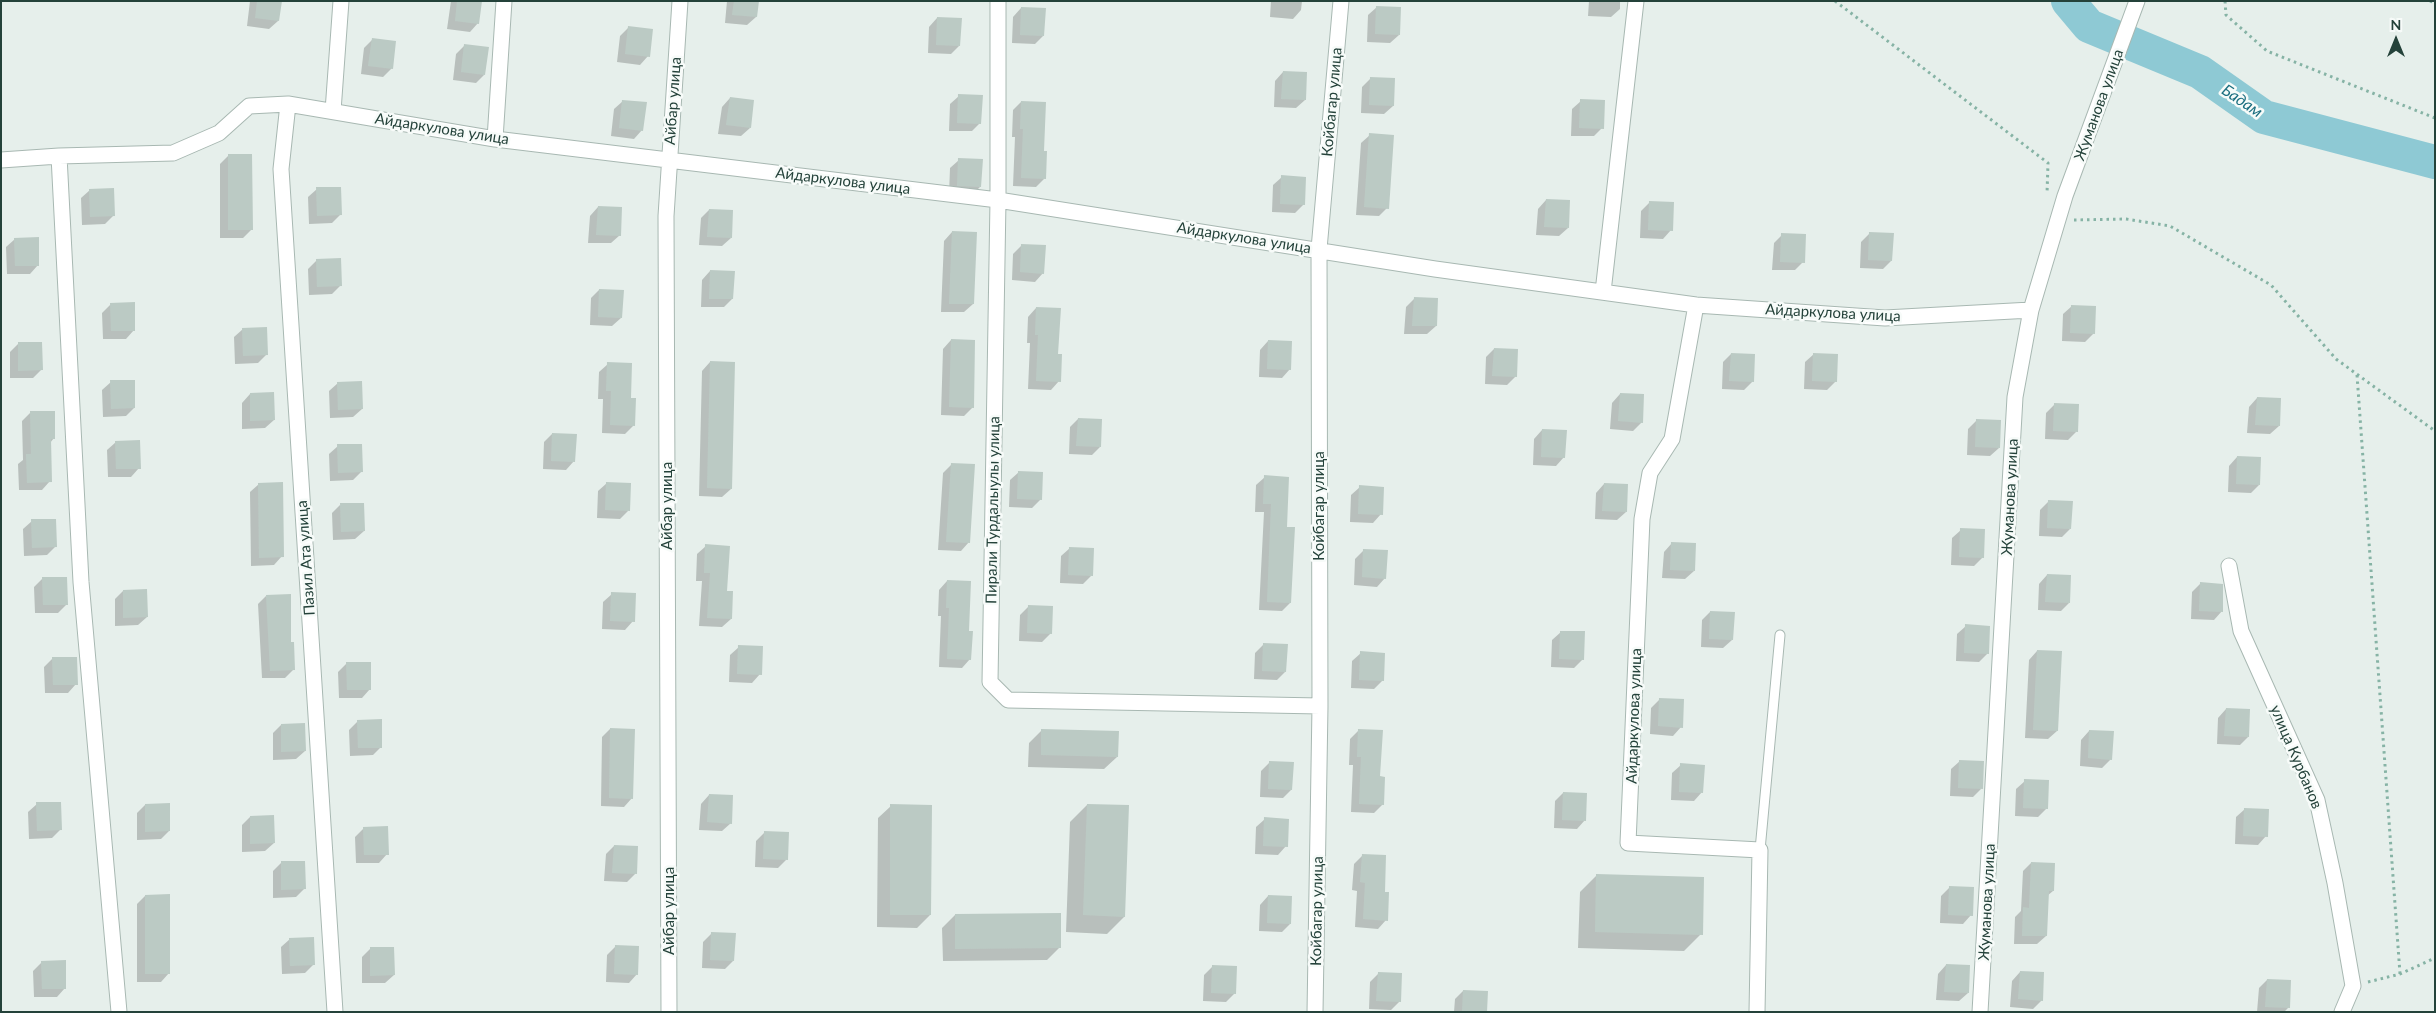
<!DOCTYPE html>
<meta charset="utf-8">
<style>
body{margin:0}
#map{position:relative;width:2436px;height:1013px;overflow:hidden;background:#e6efeb;font-family:Lato,sans-serif}
canvas{display:block}
.frame{position:absolute;inset:0;border:2px solid #24423a;pointer-events:none}
.north{position:absolute;left:2371px;top:15px;width:50px;height:50px;-webkit-text-stroke:4px #f7fbf9;paint-order:stroke;rotate:0deg;font-size:14px;font-weight:700;line-height:20px;text-align:center;color:#24423a}
.north::after{content:'';display:block;margin:auto;width:18px;height:22px;background:#24423a;clip-path:polygon(50% 0,100% 100%,50% 72%,0 100%)}
</style>
<div id="map">
<canvas width="2436" height="1013"></canvas>
<div class="frame"></div>
<div class="north">N</div>
</div>
<script>
const context = document.querySelector('canvas').getContext('2d');
context.lineJoin = 'round';
function fillPath(path, color) {
  context.fillStyle = color;
  context.fill(path, 'evenodd');
}
function shape(rows) {
  const path = new Path2D();
  for (const r of rows) {
    path.moveTo(r[0], r[1]);
    for (let i = 2; i < r.length; i += 2) path.lineTo(r[i], r[i + 1]);
  }
  return path;
}
function stroke(path, color, width, dash) {
  context.strokeStyle = color;
  context.lineWidth = width;
  context.lineCap = dash ? 'butt' : 'round';
  context.setLineDash(dash || []);
  context.stroke(path);
}
function write(font, color, halo, rows, align = 'center') {
  context.font = font + ' Lato,sans-serif';
  context.lineWidth = 5;
  context.setLineDash([]);
  context.textBaseline = 'middle';
  context.strokeStyle = halo;
  context.fillStyle = color;
  for (const [text, x, y, turn = 0] of rows) {
    context.save();
    context.translate(x, y);
    context.rotate((+turn || 0) * Math.PI / 180);
    context.textAlign = isNaN(turn) ? turn : align;
    if (halo) context.strokeText(text, 0, 0);
    context.fillText(text, 0, 0);
    context.restore();
  }
}
fillPath(shape([
 [250,1,280,1,278,21,269,29,247,26],
 [451,1,481,1,478,23,470,32,447,29],
 [727,1,758,1,756,17,747,25,725,23],
 [1271,1,1302,1,1301,10,1293,19,1270,17],
 [1589,1,1620,1,1620,9,1611,17,1588,16],
 [1377,7,1399,35,1390,43,1367,42,1368,15],
 [1021,8,1043,36,1035,44,1012,43,1013,17],
 [937,18,959,46,951,54,928,53,929,27],
 [629,27,648,56,640,65,617,62,620,36],
 [372,40,392,68,383,77,361,74,364,48],
 [465,45,484,75,476,83,453,80,456,54],
 [1283,72,1305,100,1296,108,1274,107,1275,81],
 [1371,78,1394,79,1393,106,1384,114,1361,113,1362,87],
 [959,96,980,123,972,131,949,131,950,104],
 [730,98,750,128,741,136,718,134,722,107],
 [623,101,642,130,634,139,611,136,614,109],
 [1581,101,1602,128,1594,136,1571,136,1572,109],
 [1021,102,1042,152,1044,179,1036,187,1013,186,1015,137,1012,137,1013,110],
 [1370,135,1387,208,1379,216,1356,215,1361,143],
 [228,156,252,229,243,238,220,238,220,164],
 [959,160,980,187,972,195,949,194,950,168],
 [1282,177,1304,204,1295,213,1272,212,1273,185],
 [317,189,340,215,332,223,309,224,308,197],
 [90,190,113,216,105,224,82,225,81,198],
 [1546,200,1568,228,1559,236,1536,235,1538,209],
 [1650,202,1671,230,1663,239,1640,238,1641,211],
 [598,207,620,235,611,243,588,243,590,216],
 [709,210,731,238,722,246,699,245,701,218],
 [952,232,973,304,964,312,941,312,944,241],
 [1870,233,1891,261,1883,269,1860,268,1861,242],
 [1782,235,1803,262,1795,270,1772,270,1774,243],
 [15,239,38,265,30,274,7,274,6,247],
 [1021,246,1043,273,1035,282,1012,280,1013,254],
 [317,260,340,286,332,294,309,295,308,269],
 [710,271,732,299,724,307,701,307,702,280],
 [599,290,621,318,612,326,590,325,591,298],
 [1414,299,1436,326,1427,334,1404,334,1406,307],
 [111,304,134,330,126,339,103,339,102,313],
 [2072,306,2094,333,2085,342,2062,341,2063,314],
 [1036,308,1057,355,1059,381,1051,390,1028,389,1030,343,1027,343,1028,317],
 [243,329,266,355,258,363,235,364,234,337],
 [951,340,973,407,964,416,941,415,943,349],
 [1268,341,1290,369,1282,378,1259,377,1260,350],
 [18,344,42,369,33,378,10,378,10,352],
 [1494,349,1516,376,1507,385,1485,384,1486,357],
 [1731,354,1753,381,1744,390,1722,389,1723,362],
 [1814,354,1836,381,1827,390,1804,389,1805,362],
 [710,362,731,489,722,497,699,496,702,371],
 [608,364,629,399,633,426,625,434,602,433,603,399,598,399,599,372],
 [111,382,134,408,126,416,103,417,102,390],
 [338,383,362,409,353,417,330,418,329,391],
 [250,394,274,420,265,428,242,429,242,403],
 [1620,394,1642,422,1633,431,1610,429,1612,403],
 [2257,398,2279,426,2270,434,2247,433,2249,407],
 [2055,404,2076,432,2068,440,2045,439,2046,413],
 [31,412,54,438,50,443,50,481,42,490,19,490,18,464,23,460,22,421],
 [1078,419,1100,447,1092,455,1069,454,1070,427],
 [1977,420,1999,448,1990,456,1967,455,1968,429],
 [1542,430,1564,457,1556,466,1533,465,1534,439],
 [552,434,574,461,566,470,543,469,544,442],
 [116,442,139,468,131,477,108,477,107,450],
 [338,446,362,471,353,480,330,481,329,454],
 [2237,457,2259,485,2251,493,2228,492,2229,466],
 [951,465,969,542,961,551,938,550,943,473],
 [1019,472,1041,499,1032,508,1009,507,1010,480],
 [1265,477,1285,528,1290,603,1282,611,1259,610,1264,512,1255,512,1256,485],
 [607,483,628,511,620,519,597,518,598,491],
 [259,484,282,556,274,565,251,566,250,492],
 [1604,484,1626,512,1617,520,1595,519,1596,493],
 [1360,487,1381,514,1373,523,1350,522,1351,495],
 [2048,502,2070,529,2062,537,2039,536,2040,510],
 [340,505,364,531,355,539,333,540,332,513],
 [32,521,55,547,47,555,24,556,23,529],
 [1961,530,1983,557,1974,566,1951,565,1952,538],
 [1672,543,1694,571,1685,579,1662,578,1664,552],
 [706,546,731,619,722,627,699,626,702,581,696,581,697,554],
 [1070,548,1091,576,1083,584,1060,583,1061,556],
 [1363,551,1385,578,1377,587,1354,585,1355,559],
 [2047,575,2069,603,2061,611,2038,610,2039,584],
 [43,578,66,605,58,613,35,613,34,587],
 [947,581,968,633,970,659,962,668,939,667,941,616,938,616,939,590],
 [2200,584,2222,611,2214,620,2191,619,2192,592],
 [123,591,147,617,138,625,115,626,115,599],
 [612,594,633,621,625,630,602,629,603,602],
 [266,596,290,643,293,670,285,678,262,678,258,604],
 [1029,606,1051,633,1042,642,1019,641,1020,615],
 [1710,612,1732,640,1723,648,1701,647,1702,620],
 [1966,626,1988,653,1979,662,1956,661,1957,634],
 [1561,632,1583,659,1574,668,1551,667,1552,640],
 [1264,644,1285,672,1277,680,1254,679,1255,653],
 [739,647,760,674,752,683,729,682,730,655],
 [2037,651,2057,731,2048,739,2025,738,2029,660],
 [1361,653,1383,680,1374,689,1351,688,1352,661],
 [53,658,76,684,68,693,45,693,44,667],
 [347,663,370,689,362,698,339,698,338,672],
 [1660,699,1681,727,1673,736,1650,734,1651,708],
 [2226,709,2248,737,2240,745,2217,744,2218,718],
 [358,721,381,747,373,755,350,756,349,730],
 [281,725,305,751,296,759,273,760,273,733],
 [610,729,632,798,624,807,601,806,602,737],
 [1042,730,1117,757,1104,769,1028,767,1029,743],
 [1359,730,1383,804,1374,813,1351,812,1353,765,1349,765,1350,739],
 [2089,731,2111,759,2102,768,2080,766,2081,740],
 [1960,761,1981,789,1973,797,1950,796,1951,769],
 [1270,762,1291,790,1283,798,1260,797,1261,771],
 [1681,765,1702,792,1694,801,1671,800,1672,773],
 [2025,781,2047,808,2038,817,2015,816,2016,789],
 [1563,793,1585,820,1577,829,1554,828,1555,801],
 [709,795,731,823,722,831,699,830,701,804],
 [37,804,60,830,52,838,29,839,28,812],
 [145,805,169,831,161,839,137,840,137,813],
 [1087,805,1124,917,1107,934,1066,932,1070,822],
 [891,806,930,915,917,928,877,927,878,818],
 [2245,809,2266,836,2258,845,2235,844,2236,817],
 [250,817,274,843,265,851,242,852,242,825],
 [1265,819,1286,846,1278,855,1255,854,1256,827],
 [364,828,387,854,379,863,356,863,355,837],
 [765,832,786,860,778,868,755,867,756,841],
 [614,846,636,873,627,882,604,881,606,854],
 [1362,856,1383,893,1386,920,1378,929,1355,927,1357,891,1352,890,1354,864],
 [281,863,305,888,296,897,273,898,273,871],
 [2031,863,2053,891,2047,896,2046,936,2037,944,2014,944,2015,917,2021,911,2023,871],
 [1597,875,1701,934,1684,951,1578,948,1580,892],
 [1950,887,1971,915,1963,924,1940,923,1941,896],
 [145,896,169,973,161,982,137,982,137,904],
 [1268,896,1290,924,1282,932,1259,931,1260,905],
 [955,915,1060,947,1047,960,943,961,942,928],
 [712,933,733,961,725,969,702,968,703,942],
 [290,939,313,965,305,973,282,974,281,947],
 [615,947,637,974,629,983,606,982,607,955],
 [370,949,394,975,385,983,362,983,362,957],
 [42,962,65,988,57,997,34,997,33,971],
 [1946,965,1968,993,1959,1001,1936,1000,1938,974],
 [1213,966,1236,967,1234,994,1226,1002,1203,1001,1204,975],
 [2020,972,2042,1000,2033,1009,2010,1007,2012,981],
 [1378,974,1400,1001,1391,1010,1369,1009,1370,982],
 [2267,980,2289,1007,2284,1012,2257,1012,2259,988],
 [1463,991,1485,1012,1454,1012,1455,999]
]), '#0003');
stroke(shape([
 [2068,1,2089,26,2200,72,2264,117,2435,162]
]), '#8ec9d4', 34);
fillPath(shape([
 [257,1,282,1,279,21,255,18],
 [457,1,482,1,479,24,455,21],
 [734,1,759,1,757,17,732,15],
 [1376,6,1401,7,1400,35,1375,34],
 [1021,7,1046,8,1044,36,1020,35],
 [937,17,962,18,960,46,936,45],
 [628,26,653,29,650,57,625,54],
 [372,38,396,41,393,69,368,66],
 [464,44,489,47,485,75,461,72],
 [1283,71,1307,72,1306,100,1281,99],
 [1370,77,1395,78,1394,106,1369,105],
 [958,94,983,95,981,124,957,123],
 [730,97,754,100,751,128,726,125],
 [1580,99,1605,100,1604,129,1579,128],
 [622,100,647,102,643,131,619,128],
 [1021,101,1046,102,1044,151,1047,151,1046,179,1021,178,1023,129,1020,129],
 [1369,133,1394,135,1389,209,1364,207],
 [228,154,252,154,253,230,228,230],
 [958,158,983,159,981,187,957,186],
 [1281,175,1306,177,1305,205,1280,204],
 [316,187,341,187,342,215,317,216],
 [114,188,115,216,90,217,89,189],
 [1546,199,1570,200,1569,228,1544,227],
 [1649,201,1674,202,1673,231,1648,230],
 [598,206,622,207,621,236,596,235],
 [709,209,733,210,732,238,707,237],
 [952,231,977,232,974,304,949,304],
 [1869,232,1894,233,1892,261,1868,260],
 [1781,233,1806,234,1805,263,1780,262],
 [39,237,39,266,15,266,14,238],
 [1021,244,1046,245,1044,274,1020,272],
 [341,258,342,286,317,287,316,259],
 [710,270,735,271,733,299,709,299],
 [599,289,624,290,622,318,598,317],
 [1414,297,1438,298,1437,326,1412,326],
 [135,302,135,331,111,331,110,303],
 [2071,305,2096,306,2095,334,2070,333],
 [1036,307,1061,308,1058,354,1062,354,1061,382,1036,381,1038,335,1035,335],
 [267,327,268,355,243,356,242,328],
 [951,339,975,340,974,408,949,407],
 [1268,340,1292,341,1291,370,1267,369],
 [18,342,42,342,43,370,18,371],
 [1494,348,1518,349,1517,377,1492,376],
 [1731,353,1755,354,1754,382,1729,381],
 [1813,353,1838,354,1837,382,1812,381],
 [710,361,735,362,732,489,707,488],
 [607,362,632,363,631,398,636,398,635,426,610,425,611,391,606,391],
 [110,380,135,380,135,408,111,409],
 [362,381,363,409,338,410,337,382],
 [274,392,275,420,250,421,250,393],
 [1620,393,1644,394,1643,423,1618,421],
 [2257,397,2281,398,2280,426,2255,425],
 [2054,403,2079,404,2078,432,2053,431],
 [30,411,55,411,55,439,51,439,52,482,27,483,26,454,31,454],
 [1078,418,1102,419,1101,447,1076,446],
 [1976,419,2001,420,2000,448,1975,447],
 [1542,429,1567,430,1565,458,1541,457],
 [552,433,577,434,575,462,551,461],
 [140,440,141,469,116,469,115,441],
 [337,444,362,444,363,472,338,473],
 [2237,456,2261,457,2260,485,2236,484],
 [951,463,975,464,970,543,946,542],
 [1018,471,1043,472,1042,500,1017,499],
 [1264,475,1289,477,1287,527,1295,527,1291,603,1267,602,1271,504,1263,504],
 [283,482,284,557,259,558,258,483],
 [606,482,631,483,630,511,605,510],
 [1604,483,1628,484,1627,512,1602,511],
 [1359,485,1384,487,1383,515,1358,514],
 [2048,500,2073,501,2071,529,2047,528],
 [340,503,364,503,365,531,341,532],
 [31,519,56,519,57,547,32,548],
 [1960,528,1985,529,1984,558,1959,557],
 [1671,542,1696,543,1695,571,1670,570],
 [705,544,730,546,727,591,733,591,732,619,707,618,710,573,704,573],
 [1069,547,1094,548,1093,576,1068,575],
 [1363,549,1388,550,1386,579,1362,577],
 [2047,574,2071,575,2070,603,2045,602],
 [42,577,67,577,68,605,43,605],
 [947,580,971,581,969,631,973,631,971,660,947,659,949,608,946,608],
 [2200,582,2223,584,2223,612,2199,611],
 [147,589,148,617,123,618,123,590],
 [611,592,636,593,635,622,610,621],
 [291,594,291,642,294,642,295,670,270,671,266,595],
 [1028,605,1053,606,1052,634,1027,633],
 [1710,611,1735,612,1733,640,1709,639],
 [1965,624,1990,626,1989,654,1964,653],
 [1560,631,1585,631,1584,660,1559,659],
 [1263,643,1288,644,1286,672,1262,671],
 [738,645,763,646,762,675,737,674],
 [2037,650,2062,651,2058,731,2033,730],
 [1360,651,1385,653,1384,681,1359,680],
 [52,657,77,657,78,685,53,685],
 [346,662,371,662,371,690,347,690],
 [1659,698,1684,699,1683,728,1658,726],
 [2226,708,2250,709,2249,737,2224,736],
 [382,719,382,748,358,748,357,720],
 [305,723,306,751,281,752,281,724],
 [610,728,635,729,633,799,609,798],
 [1041,729,1119,731,1118,757,1041,755],
 [1358,729,1383,730,1380,776,1385,777,1384,805,1359,804,1361,757,1357,757],
 [2089,730,2114,731,2112,760,2088,758],
 [1959,760,1984,761,1983,789,1958,788],
 [1269,761,1294,762,1292,790,1268,789],
 [1680,763,1705,765,1703,793,1679,792],
 [2024,779,2049,780,2048,809,2023,808],
 [1563,792,1587,793,1586,821,1562,820],
 [709,794,733,795,732,824,707,822],
 [36,802,61,802,62,830,37,831],
 [170,803,170,831,145,832,145,804],
 [890,804,932,805,931,915,890,915],
 [1087,804,1129,805,1125,917,1083,915],
 [2244,808,2269,809,2268,837,2243,836],
 [274,815,275,843,250,844,250,816],
 [1264,817,1289,819,1288,847,1263,846],
 [388,826,389,855,364,855,363,827],
 [764,831,789,832,788,860,763,859],
 [614,845,638,846,637,874,612,873],
 [1362,854,1386,855,1385,892,1389,892,1388,921,1363,919,1365,883,1360,882],
 [281,861,305,861,306,889,281,890],
 [2031,862,2055,863,2054,891,2049,891,2047,936,2022,936,2023,907,2029,908],
 [1596,874,1704,877,1703,935,1595,932],
 [1949,886,1974,887,1973,916,1948,915],
 [170,894,170,974,145,974,145,895],
 [1268,895,1292,896,1291,924,1267,923],
 [1061,913,1061,948,955,949,955,914],
 [711,932,736,933,734,961,710,960],
 [314,937,315,965,290,966,289,938],
 [615,945,639,946,638,975,614,974],
 [370,947,394,947,395,975,370,976],
 [66,960,66,989,42,989,41,961],
 [1946,964,1970,965,1969,993,1944,992],
 [1212,965,1237,966,1236,994,1211,993],
 [2020,971,2044,972,2043,1001,2018,999],
 [1378,972,1402,973,1401,1002,1376,1001],
 [2267,979,2291,980,2290,1008,2265,1007],
 [1463,990,1488,991,1487,1012,1462,1012]
]), '#bbcac4');
const service = shape([
 [1760,850,1780,635]
]);
const minor = shape([
 [998,1,998,200,990,682,1008,700,1320,706],
 [288,104,281,169,335,1012],
 [333,111,341,1],
 [495,139,504,1],
 [59,156,81,582,119,1012],
 [1,160,59,156,173,153,219,133,249,106,288,104,495,139,998,200,1435,269,1696,305,1885,318,2031,310],
 [1603,292,1636,1],
 [1696,305,1672,439,1650,473,1642,519,1628,843,1760,850,1757,1012],
 [2229,566,2241,631,2317,800,2335,883,2353,986,2342,1012],
 [669,1012,666,216,680,1],
 [1315,1012,1320,706,1319,249,1341,1],
 [1980,1012,2015,397,2031,310,2065,196,2137,1]
]);
stroke(service, '#a8b8b2', 11);
stroke(minor, '#a8b8b2', 17);
stroke(shape([
 [1835,1,2048,163,2047,194],
 [2225,1,2226,15,2267,51,2435,118],
 [2430,1,2435,3],
 [2074,220,2126,219,2170,226,2271,285,2336,359,2435,431],
 [2357,375,2400,974],
 [2368,982,2400,974,2435,958]
]), '#86b3a5', 3, [2.5, 4]);
stroke(service, '#fff', 9);
stroke(minor, '#fff', 15);
write('15px', '#24423a', '#f7fbf9', [
 ["Айбар улица",673,101,-86],
 ["Койбагар улица",1332,102,-85],
 ["Жуманова улица",2099,105,-70],
 ["Айдаркулова улица",442,129,9],
 ["Айдаркулова улица",843,181,7],
 ["Айдаркулова улица",1244,238,9],
 ["Айдаркулова улица",1833,313,3],
 ["Жуманова улица",2010,497,-87],
 ["Айбар улица",667,506,-90],
 ["Койбагар улица",1319,506,-90],
 ["Пирали Турдалыулы улица",993,510,-89],
 ["Пазил Ата улица",306,558,-94],
 ["Айдаркулова улица",1634,716,-88],
 ["улица Курбанов",2296,757,67],
 ["Жуманова улица",1987,902,-87],
 ["Айбар улица",669,911,-90],
 ["Койбагар улица",1317,911,-89]
]);
write('italic 16px', '#1c6f80', '#f7fbf9', [
 ["Бадам",2242,101,34]
]);
</script>
